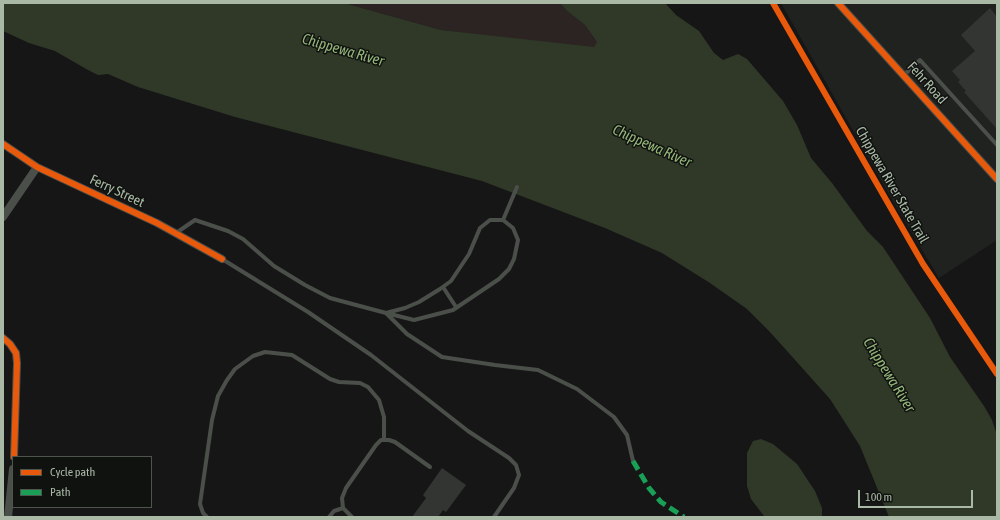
<!DOCTYPE html>
<style>
body{margin:0}
#map{position:relative;width:1000px;height:520px;overflow:hidden;background:#161616;font-family:"Asap Condensed",sans-serif}
canvas{display:block}
.frame{position:absolute;inset:0;border:4px solid #aab9a6;pointer-events:none}
.legend{position:absolute;left:12px;top:456px;width:140px;height:52px;box-sizing:border-box;background:#101210;border:1px solid #4e554c;margin:0;padding:5px 7px;list-style:none;font-size:12px;color:#aab9a6}
.legend li{display:flex;align-items:center;gap:8px;height:20px}
.legend b{width:20px;border:1px solid #4e554c}
.scale{position:absolute;left:858px;top:490px;width:115px;height:18px;box-sizing:border-box;border:2px solid #aab9a6;border-top:0;padding-left:5px;font-size:12px;line-height:14px;white-space:nowrap;color:#aab9a6;-webkit-text-stroke:3px #101210;paint-order:stroke}
</style>
<div id="map">
<canvas width="1000" height="520"></canvas>
<div class="frame"></div>
<ul class="legend">
<li><b style="height:5px;background:#e8590c"></b>Cycle path</li>
<li><b style="height:5px;background:#1a9f57"></b>Path</li>
</ul>
<div class="scale">100 m</div>
</div>
<script>
const context = document.querySelector('canvas').getContext('2d');
context.lineJoin = 'round';
function fillPath(path, color) {
  context.fillStyle = color;
  context.fill(path, 'evenodd');
}
function shape(rows) {
  const path = new Path2D();
  for (const r of rows) {
    path.moveTo(r[0], r[1]);
    for (let i = 2; i < r.length; i += 2) path.lineTo(r[i], r[i + 1]);
  }
  return path;
}
function stroke(path, color, width, dash) {
  context.strokeStyle = color;
  context.lineWidth = width;
  context.lineCap = dash ? 'butt' : 'round';
  context.setLineDash(dash || []);
  context.stroke(path);
}
function write(font, color, halo, rows, align = 'center') {
  context.font = font + ' "Asap Condensed",sans-serif';
  context.lineWidth = 3;
  context.setLineDash([]);
  context.textBaseline = 'middle';
  context.strokeStyle = halo;
  context.fillStyle = color;
  for (const [text, x, y, turn = 0] of rows) {
    context.save();
    context.translate(x, y);
    context.rotate((+turn || 0) * Math.PI / 180);
    context.textAlign = isNaN(turn) ? turn : align;
    if (halo) context.strokeText(text, 0, 0);
    context.fillText(text, 0, 0);
    context.restore();
  }
}
fillPath(shape([
 [781,3,997,3,997,240,939,278,893,201]
]), '#202220');
fillPath(shape([
 [344,3,560,3,567,11,585,25,597,42,594,48,441,30]
]), '#2c2423');
fillPath(shape([
 [3,3,344,3,441,30,594,47,597,42,585,25,567,11,560,3,665,3,676,15,699,31,714,53,723,60,738,54,747,59,783,101,797,125,811,158,832,183,867,231,883,247,930,318,950,357,984,406,992,420,997,435,997,517,889,517,860,446,830,399,770,332,747,309,710,283,662,253,605,228,482,181,235,117,138,87,108,74,98,75,88,70,55,51,29,43,3,31],
 [761,439,773,444,797,464,815,491,822,508,822,517,764,516,751,499,747,486,747,453,753,441]
]), '#303928');
fillPath(shape([
 [990,8,997,17,997,129,964,92,966,91,958,82,960,80,952,71,975,51,961,35],
 [442,468,466,485,446,512,443,510,438,517,412,517,426,498,423,495]
]), '#323532');
stroke(shape([
 [904,75,920,60,997,145],
 [490,220,503,220,513,228,518,240,514,259,509,269,499,279,453,310,414,320,386,313,405,308,419,302,440,289,451,281,469,254,480,228,490,220],
 [503,220,517,187],
 [176,233,195,220,228,231,243,239,274,266,305,285,330,298,386,313,407,334,442,357,495,365,538,370,577,389,614,417,627,435,633,461],
 [222,259,308,312,371,355,468,431,509,458,516,465,519,475,514,488,494,517],
 [443,287,456,307],
 [207,517,203,513,200,504,212,420,218,396,227,380,235,369,253,356,265,352,292,355,330,379,339,382,360,383,368,387,379,400,384,417,384,440],
 [329,517,334,511,343,508],
 [352,517,343,508,342,498,346,488,376,445,381,440,389,440,395,442,430,467]
]), '#4b4f4a', 4);
stroke(shape([
 [838,3,997,179],
 [3,144,37,167,157,223,222,259],
 [3,217,37,167],
 [3,338,10,344,16,353,17,363,14,457],
 [8,517,13,469]
]), '#4b4f4a', 8);
stroke(shape([
 [633,461,649,488,661,502,684,517]
]), '#1a9f57', 5, [10, 5]);
stroke(shape([
 [773,3,923,264,997,374],
 [838,3,997,179],
 [3,144,37,167,157,223,222,259],
 [3,338,10,344,16,353,17,363,14,457]
]), '#e8590c', 6);
write('14px', '#aab9a6', '#101210', [
 ["Fehr Road",927,83,48],
 ["Chippewa River State Trail",892,185,60],
 ["Ferry Street",117,191,25]
]);
write('italic 15px', '#95b77a', '#101210', [
 ["Chippewa River",343,50,16],
 ["Chippewa River",652,146,24],
 ["Chippewa River",889,375,58]
]);
</script>
